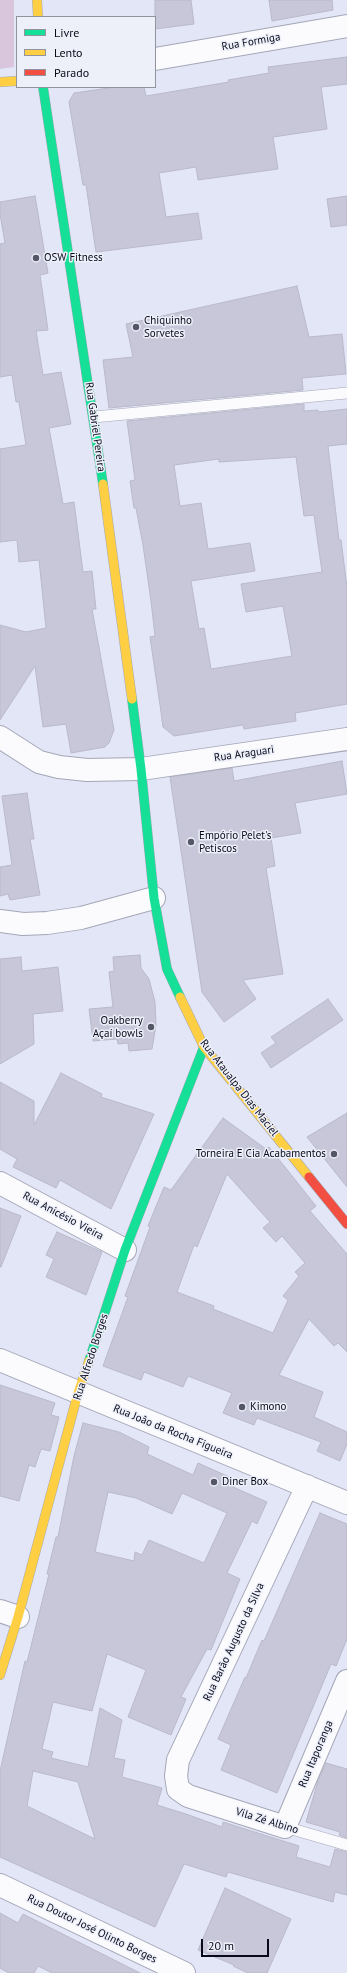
<!DOCTYPE html>
<meta charset="utf-8">
<style>
body{margin:0}
#map{position:relative;width:347px;height:1973px;overflow:hidden;background:#e2e6f6;font-family:"PT Sans",sans-serif}
canvas{display:block}
.legend{position:absolute;left:16px;top:16px;width:140px;height:72px;box-sizing:border-box;background:#edeff9;border:1px solid #9193a0;margin:0;padding:5px 7px;list-style:none;font-size:12px;color:#080a1a}
.legend li{display:flex;align-items:center;gap:8px;height:20px}
.legend b{width:20px;border:1px solid #9193a0}
.scale{position:absolute;left:201px;top:1939px;width:68px;height:18px;box-sizing:border-box;border:2px solid #080a1a;border-top:0;padding-left:5px;font-size:12px;line-height:14px;white-space:nowrap;color:#080a1a;-webkit-text-stroke:3px #edeff9;paint-order:stroke}
</style>
<div id="map">
<canvas width="347" height="1973"></canvas>
<ul class="legend">
<li><b style="height:5px;background:#16e098"></b>Livre</li>
<li><b style="height:5px;background:#ffcf43"></b>Lento</li>
<li><b style="height:5px;background:#f24e42"></b>Parado</li>
</ul>
<div class="scale">20 m</div>
</div>
<script>
const context = document.querySelector('canvas').getContext('2d');
context.lineJoin = 'round';
function fillPath(path, color) {
  context.fillStyle = color;
  context.fill(path, 'evenodd');
}
function shape(rows) {
  const path = new Path2D();
  for (const r of rows) {
    path.moveTo(r[0], r[1]);
    for (let i = 2; i < r.length; i += 2) path.lineTo(r[i], r[i + 1]);
  }
  return path;
}
function stroke(path, color, width, dash) {
  context.strokeStyle = color;
  context.lineWidth = width;
  context.lineCap = dash ? 'butt' : 'round';
  context.setLineDash(dash || []);
  context.stroke(path);
}
function write(font, color, halo, rows, align = 'center') {
  context.font = font + ' "PT Sans",sans-serif';
  context.lineWidth = 3;
  context.setLineDash([]);
  context.textBaseline = 'middle';
  context.strokeStyle = halo;
  context.fillStyle = color;
  for (const [text, x, y, turn = 0] of rows) {
    context.save();
    context.translate(x, y);
    context.rotate((+turn || 0) * Math.PI / 180);
    context.textAlign = isNaN(turn) ? turn : align;
    if (halo) context.strokeText(text, 0, 0);
    context.fillText(text, 0, 0);
    context.restore();
  }
}
fillPath(shape([
 [0,0,14,0,14,67,0,69]
]), '#d9c6dc');
const building = shape([
 [155,0,191,0,194,24,155,29,155,0],
 [269,0,332,0,333,10,272,21,269,0],
 [347,57,347,84,321,87,327,129,273,137,278,169,198,180,196,167,159,173,166,217,198,213,202,239,96,252,86,185,83,185,69,102,74,93,115,87,144,87,146,96,229,82,228,80,269,73,268,67,347,57],
 [35,196,48,273,40,275,48,330,36,331,43,375,61,372,71,424,49,428,63,504,74,502,83,572,92,571,96,609,92,609,114,730,109,743,105,747,71,753,66,724,43,727,35,666,0,720,0,625,26,632,46,628,39,560,19,562,17,540,0,542,0,449,26,445,19,402,16,402,12,375,0,377,0,244,5,243,0,214,0,202,35,196],
 [347,196,347,225,331,227,327,199,347,196],
 [297,286,309,337,342,334,346,374,302,378,303,390,109,408,103,360,133,357,126,324,297,286],
 [304,404,304,411,318,410,318,412,347,409,347,444,328,446,339,540,341,540,347,588,347,704,295,713,296,721,244,729,243,725,174,736,163,727,160,705,150,637,155,636,151,601,143,545,136,508,134,508,130,481,135,480,127,421,304,404],
 [296,457,304,516,314,515,322,572,241,584,246,612,283,606,292,656,211,669,204,628,199,629,191,581,255,571,250,543,208,549,201,503,180,506,174,465,219,459,219,462,296,457],
 [342,761,347,794,295,803,301,833,271,838,275,866,266,868,283,974,243,980,256,999,224,1022,202,992,170,777,232,768,234,781,342,761],
 [27,793,34,839,30,839,40,895,10,900,8,894,0,896,0,867,12,865,2,796,27,793],
 [140,955,141,968,149,979,155,1002,156,1025,152,1049,129,1051,128,1043,118,1044,117,1039,93,1041,89,1009,113,1007,109,972,114,971,113,957,140,955],
 [21,957,22,971,58,967,63,1011,33,1014,34,1044,0,1064,0,959,21,957],
 [328,999,343,1020,271,1068,261,1053,276,1043,271,1037,328,999],
 [61,1073,102,1094,101,1097,154,1114,111,1209,60,1180,56,1188,13,1167,17,1159,0,1149,0,1082,34,1101,34,1125,61,1073],
 [347,1113,347,1187,307,1137,347,1113],
 [223,1118,266,1149,269,1147,316,1206,310,1211,347,1254,347,1352,338,1343,334,1346,309,1319,279,1375,323,1392,314,1417,347,1432,347,1444,340,1461,317,1451,321,1442,257,1418,254,1425,223,1413,232,1393,188,1376,183,1387,144,1372,141,1380,103,1366,128,1297,125,1296,150,1227,148,1226,164,1187,171,1190,223,1118],
 [227,1174,270,1222,263,1228,276,1242,282,1236,305,1263,295,1272,299,1276,283,1296,288,1300,273,1333,213,1309,214,1306,177,1292,194,1245,197,1247,227,1174],
 [0,1208,21,1216,1,1267,0,1267,0,1208],
 [57,1232,102,1252,86,1295,46,1277,54,1259,46,1255,57,1232],
 [0,1385,55,1403,51,1415,59,1417,50,1451,41,1449,35,1467,29,1465,19,1501,0,1496,0,1385],
 [83,1423,119,1432,149,1447,147,1454,193,1475,198,1463,236,1480,233,1487,267,1502,257,1524,252,1521,227,1573,240,1579,211,1650,207,1649,181,1697,186,1699,171,1735,128,1717,146,1670,107,1654,92,1711,53,1702,42,1749,53,1752,51,1758,88,1767,100,1708,122,1720,114,1758,125,1760,122,1777,162,1788,157,1805,186,1814,222,1827,223,1822,299,1846,296,1857,330,1867,335,1849,347,1852,347,1895,335,1892,333,1902,228,1872,226,1877,184,1864,155,1927,0,1857,0,1771,25,1661,27,1662,49,1574,47,1574,56,1537,58,1537,74,1456,83,1423],
 [108,1492,136,1498,172,1514,182,1493,227,1513,204,1563,149,1540,142,1555,135,1552,134,1561,95,1552,108,1492],
 [33,1771,78,1782,95,1839,27,1806,33,1771],
 [320,1513,347,1524,347,1639,336,1666,331,1664,277,1793,221,1770,231,1745,218,1739,245,1677,246,1678,262,1640,264,1641,320,1513],
 [326,1763,347,1769,347,1838,339,1835,340,1832,306,1822,318,1781,326,1763],
 [225,1888,291,1919,267,1973,248,1973,233,1966,234,1965,198,1950,225,1888],
 [0,1913,18,1923,23,1914,140,1973,52,1973,38,1966,34,1973,9,1973,0,1968,0,1913]
]);
fillPath(building, '#c8c7d9');
stroke(building, '#b9b9c8', 1);
const lane = shape([
 [94,417,347,393],
 [285,1827,347,1845]
]);
const street = shape([
 [155,59,347,26],
 [0,737,39,762,59,767,87,770,141,769,347,739],
 [0,921,23,924,47,923,81,918,154,898],
 [0,1183,125,1250],
 [0,1360,347,1503],
 [307,1486,178,1760,176,1776,178,1789,188,1796,285,1827,347,1681],
 [0,1611,18,1617],
 [0,1885,184,1973]
]);
const fast = shape([
 [43,87,103,484],
 [132,699,141,769,154,898,167,969,180,997],
 [89,1361,125,1250,204,1047]
]);
const slow = shape([
 [37,0,38,17],
 [0,82,17,81],
 [103,484,132,699],
 [180,997,204,1047,309,1177],
 [0,1675,18,1617,78,1393,89,1361]
]);
const jam = shape([
 [309,1177,347,1224]
]);
stroke(lane, '#a4a7b7', 12);
stroke(street, '#a4a7b7', 24);
stroke(fast, '#a4a7b7', 10);
stroke(slow, '#a4a7b7', 10);
stroke(jam, '#a4a7b7', 10);
stroke(lane, '#fbfbfe', 11);
stroke(street, '#fbfbfe', 22);
stroke(fast, '#16e098', 9);
stroke(slow, '#ffcf43', 9);
stroke(jam, '#f24e42', 9);
for (const [x, y, r, color] of [
 [36,258,4,"#545767"],
 [136,327,4,"#545767"],
 [191,842,4,"#545767"],
 [151,1027,4,"#545767"],
 [334,1154,4,"#545767"],
 [242,1407,4,"#545767"],
 [214,1482,4,"#545767"]
]) {
  const dot = new Path2D();
  dot.arc(x, y, r, 0, 2 * Math.PI);
  context.fillStyle = color;
  context.fill(dot);
  stroke(dot, '#edeff9', 1.5);
}
write('11px', '#080a1a', '#edeff9', [
 ["Rua Formiga",251,42,-10],
 ["Rua Gabriel Pereira",95,427,82],
 ["Rua Araguari",244,754,-8],
 ["Rua Ataualpa Dias Maciel",239,1088,52],
 ["Rua Anicésio Vieira",63,1216,28],
 ["Rua Alfredo Borges",91,1357,-72],
 ["Rua João da Rocha Figueira",173,1432,22],
 ["Rua Barão Augusto da Silva",234,1642,-65],
 ["Rua Itaporanga",316,1754,-67],
 ["Vila Zé Albino",267,1821,17],
 ["Rua Doutor José Olinto Borges",92,1929,26]
]);
write('11px', '#080a1a', '#edeff9', [
 ["OSW Fitness",44,258],
 ["Chiquinho",144,321],
 ["Sorvetes",144,334],
 ["Empório Pelet's",199,836],
 ["Petiscos",199,849],
 ["Oakberry",143,1021,"right"],
 ["Açaí bowls",143,1034,"right"],
 ["Torneira E Cia Acabamentos",326,1154,"right"],
 ["Kimono",250,1407],
 ["Diner Box",222,1482]
], 'left');
</script>
